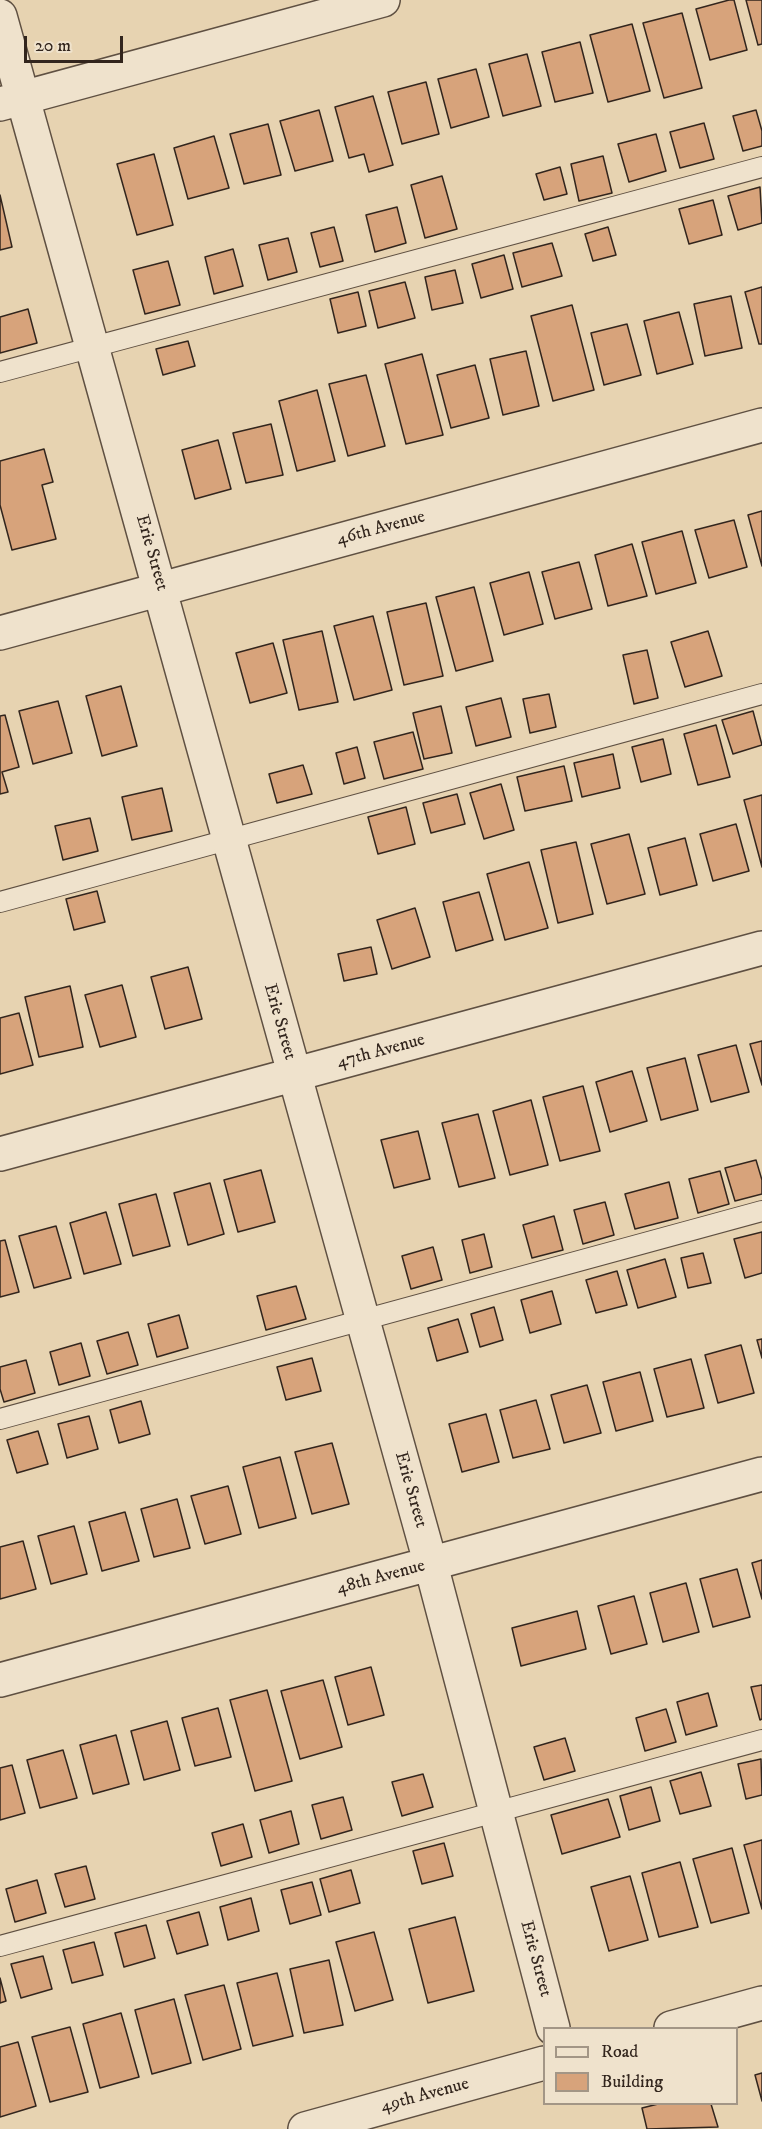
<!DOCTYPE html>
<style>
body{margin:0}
#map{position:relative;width:762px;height:2129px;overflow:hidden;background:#e7d3b1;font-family:"IM FELL DW Pica",serif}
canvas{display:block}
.legend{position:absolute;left:543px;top:2027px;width:195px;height:78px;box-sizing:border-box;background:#efe2cc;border:2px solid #a39686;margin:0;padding:8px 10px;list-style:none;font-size:18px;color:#32251d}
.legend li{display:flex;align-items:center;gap:12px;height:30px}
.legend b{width:30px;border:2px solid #a39686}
.scale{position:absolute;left:24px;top:36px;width:99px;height:27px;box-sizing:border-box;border:3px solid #32251d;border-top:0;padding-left:8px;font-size:18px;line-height:21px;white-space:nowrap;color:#32251d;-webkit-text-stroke:4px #efe2cc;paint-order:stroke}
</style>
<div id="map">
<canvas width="762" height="2129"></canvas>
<ul class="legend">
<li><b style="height:8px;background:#efe2cc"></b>Road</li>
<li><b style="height:16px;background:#d7a37b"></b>Building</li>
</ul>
<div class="scale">20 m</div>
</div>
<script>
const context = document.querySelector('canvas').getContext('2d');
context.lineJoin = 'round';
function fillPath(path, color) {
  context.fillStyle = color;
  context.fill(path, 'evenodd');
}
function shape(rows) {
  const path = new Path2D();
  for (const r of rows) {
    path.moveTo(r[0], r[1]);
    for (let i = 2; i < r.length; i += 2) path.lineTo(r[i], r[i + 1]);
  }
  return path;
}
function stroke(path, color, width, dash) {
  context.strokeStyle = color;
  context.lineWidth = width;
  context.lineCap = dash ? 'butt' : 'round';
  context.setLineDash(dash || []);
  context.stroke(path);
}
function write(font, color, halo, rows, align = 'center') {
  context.font = font + ' "IM FELL DW Pica",serif';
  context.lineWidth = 6;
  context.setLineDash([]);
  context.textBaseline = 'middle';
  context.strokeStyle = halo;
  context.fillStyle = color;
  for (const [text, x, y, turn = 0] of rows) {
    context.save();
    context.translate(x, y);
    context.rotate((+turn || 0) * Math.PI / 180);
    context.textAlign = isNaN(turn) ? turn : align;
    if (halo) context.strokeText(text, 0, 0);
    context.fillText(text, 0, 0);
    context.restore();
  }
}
const building = shape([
 [729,0,734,0,747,50,710,60,696,9,729,0],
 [746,0,762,0,762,44,758,45,746,0],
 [682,13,702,88,664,98,643,23,682,13],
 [632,24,650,91,608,102,590,35,632,24],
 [580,42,593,93,555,102,542,52,580,42],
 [527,54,541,106,503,116,489,64,527,54],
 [476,69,489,117,451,128,438,79,476,69],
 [426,82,439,134,402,144,388,92,426,82],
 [373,96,393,165,369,172,364,154,349,158,335,107,373,96],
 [319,110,333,161,295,171,280,121,319,110],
 [756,110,762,131,762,146,743,151,733,116,756,110],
 [704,123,714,159,680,168,670,132,704,123],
 [268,124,281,175,244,184,230,134,268,124],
 [656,134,666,171,629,182,618,144,656,134],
 [214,136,229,188,188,199,174,148,214,136],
 [154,154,173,225,137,235,117,164,154,154],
 [603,156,612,193,579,201,571,164,603,156],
 [560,167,567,194,544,200,536,174,560,167],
 [442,176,457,229,425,238,411,185,442,176],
 [760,187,762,223,738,230,728,196,760,187],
 [0,195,12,247,0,250,0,195],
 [713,200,722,235,689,244,679,209,713,200],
 [397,207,406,243,375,252,366,215,397,207],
 [334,227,343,261,320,267,311,233,334,227],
 [608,227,616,255,593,261,585,234,608,227],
 [288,238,297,272,268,280,259,245,288,238],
 [552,243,562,276,522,287,513,253,552,243],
 [233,249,243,286,214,294,205,257,233,249],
 [504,255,513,289,481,298,472,264,504,255],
 [168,261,180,305,145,314,133,270,168,261],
 [455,270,463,303,432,310,425,277,455,270],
 [405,282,415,318,378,328,369,291,405,282],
 [762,287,762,344,759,344,745,292,762,287],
 [358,292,366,326,338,333,330,299,358,292],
 [731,296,742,348,705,356,694,304,731,296],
 [572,305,594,390,553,401,531,316,572,305],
 [28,309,37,343,0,353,0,317,28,309],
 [679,312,693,364,657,374,644,321,679,312],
 [627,324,641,375,604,385,591,333,627,324],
 [188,341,195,366,163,375,156,349,188,341],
 [526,351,539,406,503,415,490,359,526,351],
 [422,354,443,435,406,444,385,364,422,354],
 [475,365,489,418,451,428,437,375,475,365],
 [366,375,385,446,348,456,329,384,366,375],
 [317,390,335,461,297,471,279,401,317,390],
 [271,424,283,475,246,483,233,433,271,424],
 [218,440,231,489,195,499,182,450,218,440],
 [44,449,53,482,42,485,56,539,12,550,0,505,0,461,44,449],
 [762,511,762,566,748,515,762,511],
 [734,520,747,567,709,578,695,530,734,520],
 [682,531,696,583,656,594,642,542,682,531],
 [632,544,647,596,608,606,595,555,632,544],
 [579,562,592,609,555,619,542,572,579,562],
 [529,572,543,624,504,635,490,583,529,572],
 [474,587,493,661,456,671,436,597,474,587],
 [426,603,443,676,404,685,387,612,426,603],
 [373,616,392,690,354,700,334,626,373,616],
 [322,631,338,702,299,710,283,640,322,631],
 [708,631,722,676,685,687,671,642,708,631],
 [273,643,287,693,250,703,236,653,273,643],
 [647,650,658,698,634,704,623,655,647,650],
 [121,686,137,746,102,756,86,696,121,686],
 [549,694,556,727,530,733,523,699,549,694],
 [501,698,511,737,476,746,466,707,501,698],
 [58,701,72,753,33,764,19,711,58,701],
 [441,706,452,753,424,759,413,713,441,706],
 [753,711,762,745,733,754,722,720,753,711],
 [5,715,19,767,2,772,8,792,0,794,0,716,5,715],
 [716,725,730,777,698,785,684,734,716,725],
 [413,732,423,769,384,779,374,742,413,732],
 [663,739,671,774,641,782,632,747,663,739],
 [357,747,365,778,344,784,336,753,357,747],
 [613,754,620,788,582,797,574,763,613,754],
 [303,765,312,794,277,803,269,774,303,765],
 [564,766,572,801,525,811,517,777,564,766],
 [501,784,514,830,484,839,470,793,501,784],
 [162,788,172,831,132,840,122,797,162,788],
 [457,794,465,824,431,833,423,803,457,794],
 [762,795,762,867,744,800,762,795],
 [406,807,415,844,378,854,368,817,406,807],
 [90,818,98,851,63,860,55,826,90,818],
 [736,824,749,871,713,881,700,834,736,824],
 [629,834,645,894,607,904,591,844,629,834],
 [685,838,697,885,660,895,648,848,685,838],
 [576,842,593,914,558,923,541,850,576,842],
 [529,862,548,928,505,940,487,874,529,862],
 [97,891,105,922,74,930,66,899,97,891],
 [479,892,493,940,456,951,443,902,479,892],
 [415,908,430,957,392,969,377,920,415,908],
 [371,947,377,974,344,981,338,954,371,947],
 [188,967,202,1019,165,1029,151,977,188,967],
 [122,985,136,1037,100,1047,85,995,122,985],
 [70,986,83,1047,39,1057,25,997,70,986],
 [19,1013,33,1065,0,1074,0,1018,19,1013],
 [762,1041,762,1085,750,1044,762,1041],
 [736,1045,749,1092,711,1102,698,1055,736,1045],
 [685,1058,698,1110,661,1120,647,1068,685,1058],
 [632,1071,647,1121,610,1132,596,1082,632,1071],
 [583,1086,600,1151,560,1161,543,1097,583,1086],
 [531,1100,548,1165,510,1175,493,1111,531,1100],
 [478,1114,495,1178,459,1187,442,1123,478,1114],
 [418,1131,430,1179,394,1188,381,1140,418,1131],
 [756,1160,762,1180,762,1194,735,1201,725,1168,756,1160],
 [261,1170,275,1222,238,1232,224,1180,261,1170],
 [720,1171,729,1204,698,1213,689,1179,720,1171],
 [669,1182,678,1218,635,1229,625,1194,669,1182],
 [210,1183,224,1234,188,1245,174,1193,210,1183],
 [156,1194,170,1246,133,1256,119,1204,156,1194],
 [605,1202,614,1235,583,1244,574,1210,605,1202],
 [106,1212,121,1264,84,1274,70,1223,106,1212],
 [554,1216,563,1250,532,1258,523,1225,554,1216],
 [56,1226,71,1278,34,1288,19,1236,56,1226],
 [762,1232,762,1273,745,1278,734,1239,762,1232],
 [484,1234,492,1267,470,1273,462,1240,484,1234],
 [5,1240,19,1292,0,1297,0,1241,5,1240],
 [433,1247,442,1280,411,1289,402,1256,433,1247],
 [703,1253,711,1283,688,1288,681,1258,703,1253],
 [665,1259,676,1297,638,1308,627,1270,665,1259],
 [617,1271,627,1305,596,1313,586,1280,617,1271],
 [296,1286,306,1319,266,1330,257,1296,296,1286],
 [552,1291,561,1324,530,1333,521,1300,552,1291],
 [494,1307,503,1340,480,1347,471,1314,494,1307],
 [179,1315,188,1348,157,1357,148,1324,179,1315],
 [458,1319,468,1352,437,1361,428,1328,458,1319],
 [128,1332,138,1365,107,1374,97,1341,128,1332],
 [762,1339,762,1358,757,1340,762,1339],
 [81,1343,90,1376,59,1385,50,1352,81,1343],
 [741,1345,754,1393,718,1403,705,1355,741,1345],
 [312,1358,321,1391,286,1400,277,1367,312,1358],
 [691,1359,704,1408,667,1417,654,1369,691,1359],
 [26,1360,35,1393,4,1402,0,1389,0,1367,26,1360],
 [640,1372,653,1421,616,1431,603,1382,640,1372],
 [587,1385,601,1433,564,1443,551,1395,587,1385],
 [536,1400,550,1449,513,1458,500,1410,536,1400],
 [141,1401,150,1434,119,1443,110,1410,141,1401],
 [486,1414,499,1462,462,1472,449,1424,486,1414],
 [89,1416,98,1449,67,1458,58,1424,89,1416],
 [38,1431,48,1464,17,1473,7,1440,38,1431],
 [332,1443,349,1504,312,1514,295,1452,332,1443],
 [280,1457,296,1518,259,1528,243,1467,280,1457],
 [228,1486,241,1534,205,1544,191,1496,228,1486],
 [177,1499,190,1548,154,1557,141,1509,177,1499],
 [125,1512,139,1561,102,1571,89,1522,125,1512],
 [74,1526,87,1574,51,1584,38,1536,74,1526],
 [23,1541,36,1589,0,1599,0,1547,23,1541],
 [762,1560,762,1599,752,1563,762,1560],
 [737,1569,750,1617,713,1627,700,1579,737,1569],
 [686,1583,699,1632,663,1642,650,1593,686,1583],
 [634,1596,647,1644,611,1654,598,1606,634,1596],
 [577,1611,586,1649,521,1666,512,1628,577,1611],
 [371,1667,384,1715,348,1725,335,1677,371,1667],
 [323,1680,342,1747,300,1759,281,1691,323,1680],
 [762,1685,762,1719,760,1720,751,1687,762,1685],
 [267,1690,292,1781,255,1791,230,1700,267,1690],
 [708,1693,717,1726,686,1735,677,1702,708,1693],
 [218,1708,231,1757,195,1766,182,1718,218,1708],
 [666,1709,676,1742,645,1751,636,1718,666,1709],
 [167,1721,180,1770,144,1780,131,1731,167,1721],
 [116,1735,129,1784,93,1794,80,1745,116,1735],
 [565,1738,575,1771,544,1780,534,1747,565,1738],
 [63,1750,77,1798,40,1808,27,1760,63,1750],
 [761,1759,762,1795,746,1799,738,1764,761,1759],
 [12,1765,25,1813,0,1820,0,1768,12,1765],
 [701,1772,711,1806,680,1814,670,1781,701,1772],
 [423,1774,433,1807,402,1816,392,1782,423,1774],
 [651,1787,660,1821,629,1830,620,1796,651,1787],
 [343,1797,352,1830,321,1839,312,1805,343,1797],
 [608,1799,620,1837,562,1854,551,1815,608,1799],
 [291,1811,299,1844,269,1853,260,1820,291,1811],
 [243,1824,252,1857,221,1866,212,1833,243,1824],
 [762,1840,762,1909,744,1845,762,1840],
 [444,1843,453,1876,422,1884,413,1851,444,1843],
 [732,1848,749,1913,711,1923,693,1859,732,1848],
 [680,1862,698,1927,659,1937,642,1873,680,1862],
 [86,1866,95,1899,65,1907,55,1874,86,1866],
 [351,1870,360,1903,329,1912,320,1879,351,1870],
 [630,1876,648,1940,609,1951,591,1887,630,1876],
 [37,1880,46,1913,15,1922,6,1889,37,1880],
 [312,1882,321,1915,290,1924,281,1890,312,1882],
 [251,1898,259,1931,228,1940,220,1907,251,1898],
 [199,1912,208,1945,177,1954,167,1921,199,1912],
 [455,1917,474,1991,428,2003,409,1929,455,1917],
 [146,1925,155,1958,124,1967,115,1933,146,1925],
 [374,1932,393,2000,355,2011,336,1942,374,1932],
 [94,1942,103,1975,72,1983,63,1950,94,1942],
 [43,1956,52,1989,21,1998,11,1964,43,1956],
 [329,1960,343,2025,304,2033,290,1969,329,1960],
 [277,1973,293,2036,253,2046,237,1983,277,1973],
 [0,1978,6,2001,0,2003,0,1978],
 [224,1985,241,2049,203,2060,185,1995,224,1985],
 [174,1999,191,2063,152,2074,135,2010,174,1999],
 [121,2013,139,2077,100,2088,83,2024,121,2013],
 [70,2027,88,2092,50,2102,32,2037,70,2027],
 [18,2042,36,2106,0,2117,0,2047,18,2042],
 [762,2073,762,2101,755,2075,762,2073],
 [658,2104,711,2104,718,2127,647,2129,642,2108,658,2104]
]);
fillPath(building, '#d7a37b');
stroke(building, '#32251d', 1.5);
const service = shape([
 [0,372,762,167],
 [0,902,762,694],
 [0,1419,762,1211],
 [0,1946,762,1740]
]);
const minor = shape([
 [0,16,431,1565,553,2028],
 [0,104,383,0],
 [0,633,762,425],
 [0,1154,762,948],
 [0,1680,762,1474],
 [671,2028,762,2003],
 [305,2129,544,2063]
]);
stroke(service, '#5f5042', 22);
stroke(minor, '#5f5042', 36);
stroke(service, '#efe2cc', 20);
stroke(minor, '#efe2cc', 33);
write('18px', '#32251d', '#efe2cc', [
 ["46th Avenue",381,529,-15],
 ["Erie Street",151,553,74],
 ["Erie Street",279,1022,74],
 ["47th Avenue",381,1052,-15],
 ["Erie Street",410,1490,74],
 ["48th Avenue",381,1578,-15],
 ["Erie Street",535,1959,75],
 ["49th Avenue",425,2096,-15]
]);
</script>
